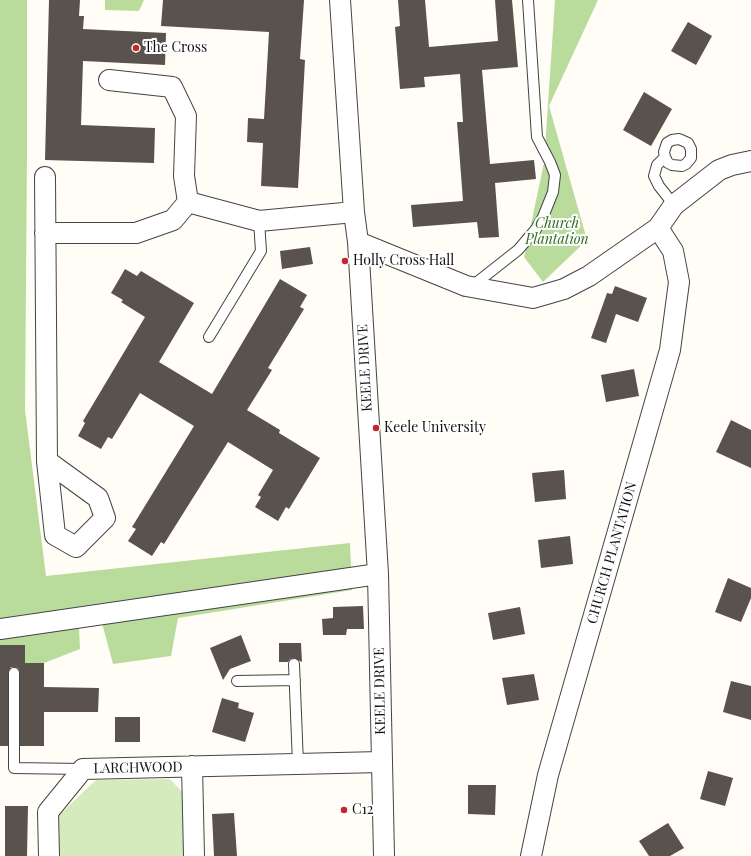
<!DOCTYPE html>
<style>
body{margin:0}
canvas{display:block;background:#fffdf5}
</style>
<canvas width="751" height="856"></canvas>
<script>
const context = document.querySelector('canvas').getContext('2d');
context.lineJoin = 'round';
function fillPath(path, color) {
  context.fillStyle = color;
  context.fill(path, 'evenodd');
}
function shape(rows) {
  const path = new Path2D();
  for (const r of rows) {
    path.moveTo(r[0], r[1]);
    for (let i = 2; i < r.length; i += 2) path.lineTo(r[i], r[i + 1]);
  }
  return path;
}
function stroke(path, color, width, dash) {
  context.strokeStyle = color;
  context.lineWidth = width;
  context.lineCap = dash ? 'butt' : 'round';
  context.setLineDash(dash || []);
  context.stroke(path);
}
function write(font, color, halo, rows, align = 'center') {
  context.font = font + ' "Playfair Display",serif';
  context.lineWidth = 4;
  context.setLineDash([]);
  context.textBaseline = 'middle';
  context.strokeStyle = halo;
  context.fillStyle = color;
  for (const [text, x, y, turn = 0] of rows) {
    context.save();
    context.translate(x, y);
    context.rotate((+turn || 0) * Math.PI / 180);
    context.textAlign = isNaN(turn) ? turn : align;
    if (halo) context.strokeText(text, 0, 0);
    context.fillText(text, 0, 0);
    context.restore();
  }
}
fillPath(shape([
 [170,779,183,793,184,856,58,856,58,816,96,780]
]), '#d5ebbd');
fillPath(shape([
 [0,0,27,0,27,153,25,410,46,576,350,543,352,590,178,618,171,656,113,664,102,623,79,627,80,649,44,663,25,663,25,645,0,645],
 [105,0,144,0,139,11,105,10],
 [555,0,598,0,549,106,587,240,543,282,524,257,544,163]
]), '#b9dc9c');
fillPath(shape([
 [49,0,80,0,79,16,84,16,83,29,166,33,165,65,83,61,81,125,155,128,154,163,45,160],
 [163,0,304,0,300,59,305,60,298,188,261,186,263,143,247,142,248,118,264,119,269,32,161,26],
 [398,0,425,0,429,47,498,41,495,0,512,0,518,67,482,70,490,164,534,160,536,179,495,183,499,237,479,238,477,222,413,227,411,205,463,201,457,122,463,122,460,74,424,77,425,87,400,89,395,27,400,26],
 [688,22,712,36,696,65,671,51],
 [644,92,672,109,651,146,623,130],
 [310,247,313,264,282,269,280,251],
 [125,269,137,276,141,271,194,303,159,362,212,394,280,279,307,295,300,307,304,309,268,368,272,370,247,410,280,430,279,433,320,458,289,509,286,507,278,521,255,507,261,497,258,495,273,470,228,442,164,544,161,542,152,556,128,541,136,529,132,527,194,426,140,393,112,439,108,437,101,449,78,436,85,423,83,421,145,317,121,302,123,300,111,293],
 [615,286,647,298,638,322,616,314,606,343,591,338,607,293,612,294],
 [634,369,639,396,606,402,601,375],
 [731,420,751,430,751,468,716,452],
 [564,470,566,499,535,502,532,473],
 [570,536,573,564,541,568,538,540],
 [728,578,751,588,751,598,741,622,715,612],
 [363,606,364,629,347,629,346,635,323,635,322,619,333,618,333,607],
 [520,607,525,634,493,640,488,613],
 [241,635,251,661,230,669,223,680,210,648],
 [279,643,301,643,302,662,294,658,290,659,288,662,279,662],
 [0,645,25,645,25,663,44,663,44,687,99,688,98,712,44,712,44,746,20,746,20,673,18,668,11,667,8,673,8,746,0,746],
 [534,674,539,700,507,705,502,678],
 [731,681,751,686,751,720,723,712],
 [222,698,239,703,238,708,254,713,245,742,212,732],
 [115,717,140,717,140,742,115,742],
 [708,771,733,778,725,806,700,799],
 [468,785,496,785,495,815,468,814],
 [5,806,28,806,27,856,5,856],
 [234,813,237,856,214,856,212,814],
 [668,823,684,848,670,856,649,856,639,841]
]), '#5a524d');
const lane = shape([
 [665,157,668,163,672,165,682,166,686,164,691,158,691,149,688,143,679,139,672,140,667,143,664,152,665,157,657,165,654,176,659,186,674,205],
 [471,287,518,250,536,229,543,217,553,192,555,175,550,162,537,137,528,0],
 [209,337,261,251,259,221],
 [294,664,298,764],
 [14,673,14,768,83,769],
 [237,681,295,680]
]);
const street = shape([
 [340,0,354,212,358,242,378,574,384,856],
 [109,80,172,87,186,116,184,176,188,202,259,221,354,212],
 [45,177,47,461,98,498,105,518,76,547,55,535,47,461],
 [45,233,136,233,173,220,188,202],
 [358,242,466,286,533,298,564,289,589,276,658,228,674,205,719,170,732,165,751,161],
 [0,629,378,574],
 [192,766,194,856],
 [49,856,48,812,83,769,381,762],
 [531,856,548,775,670,350,679,282,673,251,658,228]
]);
stroke(lane, '#444', 12);
stroke(street, '#444', 22);
stroke(lane, '#fff', 10);
stroke(street, '#fff', 20);
for (const [x, y, r, color] of [
 [136,48,4,"#c4262e"],
 [345,261,4,"#c4262e"],
 [376,428,4,"#c4262e"],
 [344,810,4,"#c4262e"]
]) {
  const dot = new Path2D();
  dot.arc(x, y, r, 0, 2 * Math.PI);
  context.fillStyle = color;
  context.fill(dot);
  stroke(dot, '#fff', 1.5);
}
write('14px', '#111', '#fff', [
 ["The Cross",144,48],
 ["Holly Cross Hall",353,261],
 ["Keele University",384,428],
 ["C12",352,810]
], 'left');
write('italic 14px', '#2f6b1f', '#fff', [
 ["Church",557,224],
 ["Plantation",557,240]
]);
write('14px', '#111', '#fff', [
 ["KEELE DRIVE",365,368,-93],
 ["CHURCH PLANTATION",612,553,-74],
 ["KEELE DRIVE",380,691,-91],
 ["LARCHWOOD",138,768,-1]
]);
</script>
